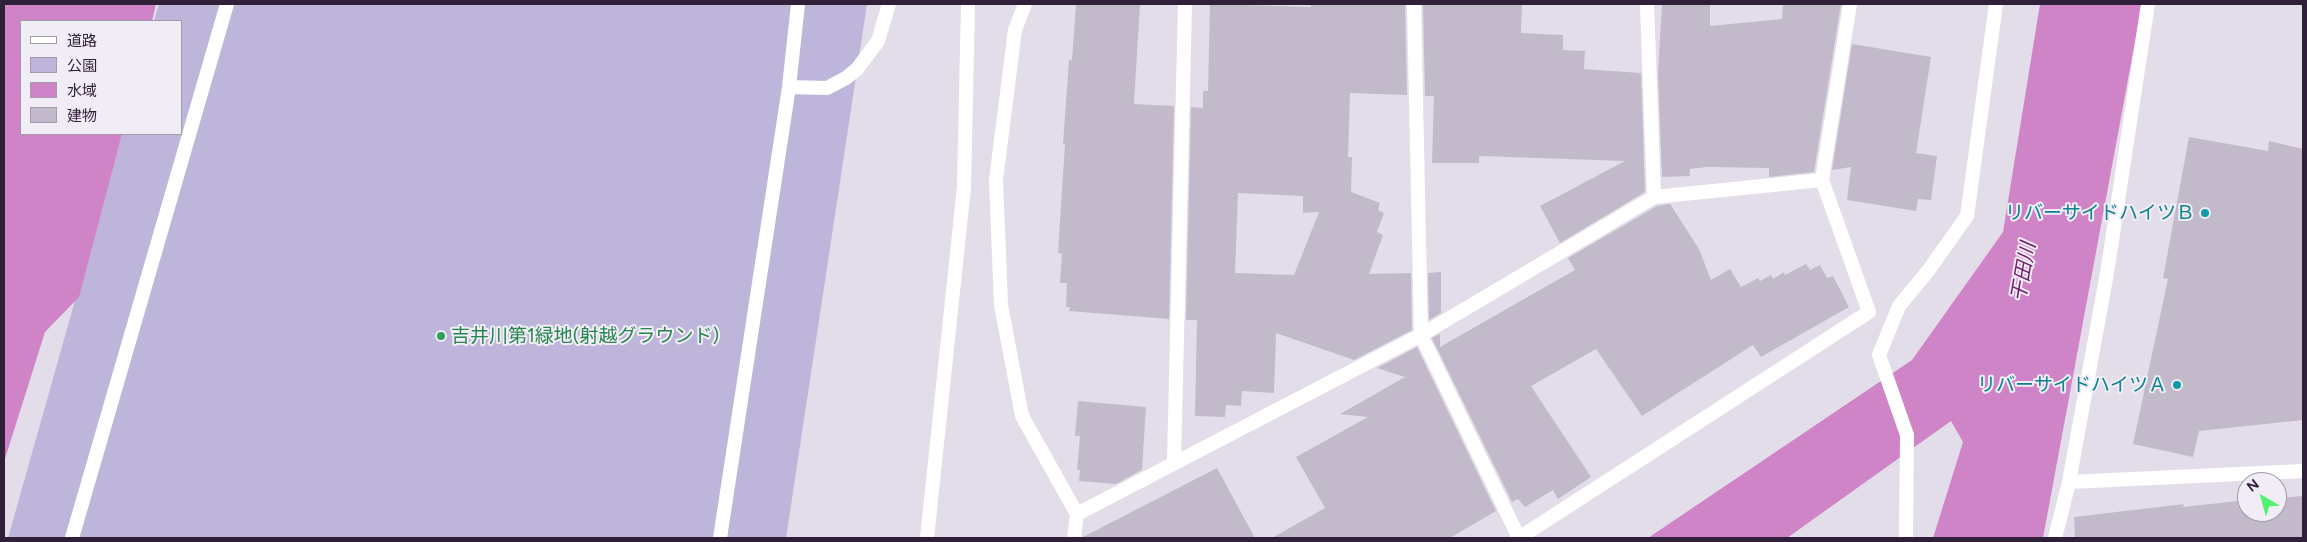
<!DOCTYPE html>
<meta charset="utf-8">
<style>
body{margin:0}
#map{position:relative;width:2307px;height:542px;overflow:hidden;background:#e3dde9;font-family:Figtree,"Noto Sans JP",sans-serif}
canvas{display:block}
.frame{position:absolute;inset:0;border:5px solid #301f38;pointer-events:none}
.legend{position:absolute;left:20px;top:20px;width:162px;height:115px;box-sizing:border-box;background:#f1edf6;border:1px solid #a49baa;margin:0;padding:6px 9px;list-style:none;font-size:15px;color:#301f38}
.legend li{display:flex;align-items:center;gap:10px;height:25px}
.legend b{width:25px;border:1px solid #a49baa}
.north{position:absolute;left:2237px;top:472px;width:50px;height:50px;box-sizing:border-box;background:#f1edf6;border:1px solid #a49baa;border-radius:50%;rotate:322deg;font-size:14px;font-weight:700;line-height:20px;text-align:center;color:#301f38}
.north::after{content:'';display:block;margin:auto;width:18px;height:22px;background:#52f272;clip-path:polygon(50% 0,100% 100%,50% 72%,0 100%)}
</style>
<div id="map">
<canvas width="2307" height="542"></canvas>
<div class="frame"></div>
<ul class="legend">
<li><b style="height:6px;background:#fff"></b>道路</li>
<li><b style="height:14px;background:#beb5db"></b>公園</li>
<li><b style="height:14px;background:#d084c8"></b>水域</li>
<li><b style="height:14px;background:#c2baca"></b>建物</li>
</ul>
<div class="north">N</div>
</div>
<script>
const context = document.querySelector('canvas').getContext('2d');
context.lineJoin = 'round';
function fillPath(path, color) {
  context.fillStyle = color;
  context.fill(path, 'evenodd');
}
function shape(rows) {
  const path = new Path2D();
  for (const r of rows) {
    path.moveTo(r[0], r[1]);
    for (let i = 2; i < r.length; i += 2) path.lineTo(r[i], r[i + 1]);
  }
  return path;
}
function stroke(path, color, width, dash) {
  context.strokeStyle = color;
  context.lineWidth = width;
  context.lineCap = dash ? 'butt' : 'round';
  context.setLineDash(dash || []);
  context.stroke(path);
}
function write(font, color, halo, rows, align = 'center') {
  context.font = font + ' Figtree,"Noto Sans JP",sans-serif';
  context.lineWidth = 4;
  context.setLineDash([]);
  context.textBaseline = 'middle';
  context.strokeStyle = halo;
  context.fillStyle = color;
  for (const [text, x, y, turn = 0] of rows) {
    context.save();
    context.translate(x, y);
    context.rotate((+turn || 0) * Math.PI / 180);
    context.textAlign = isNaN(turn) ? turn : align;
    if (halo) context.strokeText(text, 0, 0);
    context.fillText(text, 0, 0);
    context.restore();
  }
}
fillPath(shape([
 [159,4,867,4,786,538,8,538,122,134,181,134,181,21,154,21]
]), '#beb5db');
fillPath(shape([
 [4,4,156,4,152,21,21,21,21,134,122,134,79,297,45,332,4,462],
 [2040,4,2142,4,2043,538,1933,538,1963,442,1951,421,1787,538,1648,538,1912,360,2003,232]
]), '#d084c8');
fillPath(shape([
 [1076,4,1140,4,1134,104,1174,106,1169,319,1069,311,1070,307,1066,307,1067,283,1060,283,1062,254,1058,253,1065,144,1063,144,1069,60,1072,60],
 [1210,4,1311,7,1311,4,1405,4,1407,95,1350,93,1348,157,1352,157,1351,192,1380,203,1378,210,1384,213,1377,232,1383,235,1369,274,1411,273,1412,330,1354,360,1276,333,1274,393,1242,391,1241,406,1226,405,1225,417,1195,416,1197,320,1186,320,1191,107,1203,108,1203,91,1208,91],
 [1238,193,1303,196,1303,213,1319,212,1294,275,1235,273],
 [1423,4,1522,4,1521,33,1563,35,1563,50,1585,51,1584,69,1641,73,1645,192,1560,243,1540,206,1625,161,1479,156,1479,163,1432,163,1434,96,1425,96],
 [1662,4,1710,4,1710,26,1782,19,1783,4,1841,4,1814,172,1769,177,1769,168,1707,167,1690,169,1690,176,1662,177,1658,74],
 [1852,44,1931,57,1916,153,1937,156,1931,200,1918,199,1916,211,1847,200,1851,167,1832,170],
 [2189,137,2268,151,2269,141,2303,149,2303,420,2199,431,2193,457,2133,444,2168,279,2163,278],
 [1670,204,1699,249,1711,280,1730,269,1741,287,1758,278,1760,281,1771,275,1773,279,1784,272,1785,275,1806,264,1810,270,1820,265,1827,278,1833,276,1849,307,1761,357,1753,345,1642,416,1596,349,1531,386,1591,477,1558,499,1553,490,1525,507,1518,499,1512,502,1432,338,1440,334,1440,347,1575,270,1568,258,1657,206],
 [1441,272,1441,313,1429,320,1428,273],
 [1417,347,1496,511,1450,538,1272,538,1325,508,1296,457,1368,417,1340,414,1405,377,1377,368],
 [1078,401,1146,407,1142,470,1116,484,1079,481,1080,470,1077,470,1080,436,1075,436],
 [1217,468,1255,538,1083,538,1083,537],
 [2303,496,2303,538,2075,538,2074,517,2184,504,2183,507,2247,500,2247,512,2277,512,2277,498]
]), '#c2baca');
stroke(shape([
 [789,87,827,88,846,78,857,69,878,41,889,4],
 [72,538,227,4],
 [720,538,789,87,798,4]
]), '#fff', 14);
stroke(shape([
 [1906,538,1907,435,1879,355,1899,306,1928,271,1967,216,1996,4]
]), '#fff', 14);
stroke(shape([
 [1025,4,1015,30,996,180,1001,305,1022,416,1077,514,1074,538],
 [1414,4,1421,335,1519,538],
 [1647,4,1654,197],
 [1174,462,1185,4],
 [2069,482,2303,471],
 [1077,514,1421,335,1654,197,1822,180],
 [927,538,964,187,968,4],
 [1519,538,1869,312,1822,180,1850,4],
 [2055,538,2069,482,2107,273,2148,4]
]), '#fff', 14);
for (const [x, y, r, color] of [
 [2205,213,5,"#0f9aa8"],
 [441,336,5,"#2e9e5b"],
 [2177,385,5,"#0f9aa8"]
]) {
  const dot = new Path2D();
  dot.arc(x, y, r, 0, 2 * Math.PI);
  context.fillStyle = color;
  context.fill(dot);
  stroke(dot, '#f1edf6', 2);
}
write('19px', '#0d838f', '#f1edf6', [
 ["リバーサイドハイツＢ",2195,213],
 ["リバーサイドハイツＡ",2167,385]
], 'right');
write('19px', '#27864d', '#f1edf6', [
 ["吉井川第1緑地(射越グラウンド)",451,336]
], 'left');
write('italic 20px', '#741a69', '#f1edf6', [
 ["干田川",2024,272,-80]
]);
</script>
